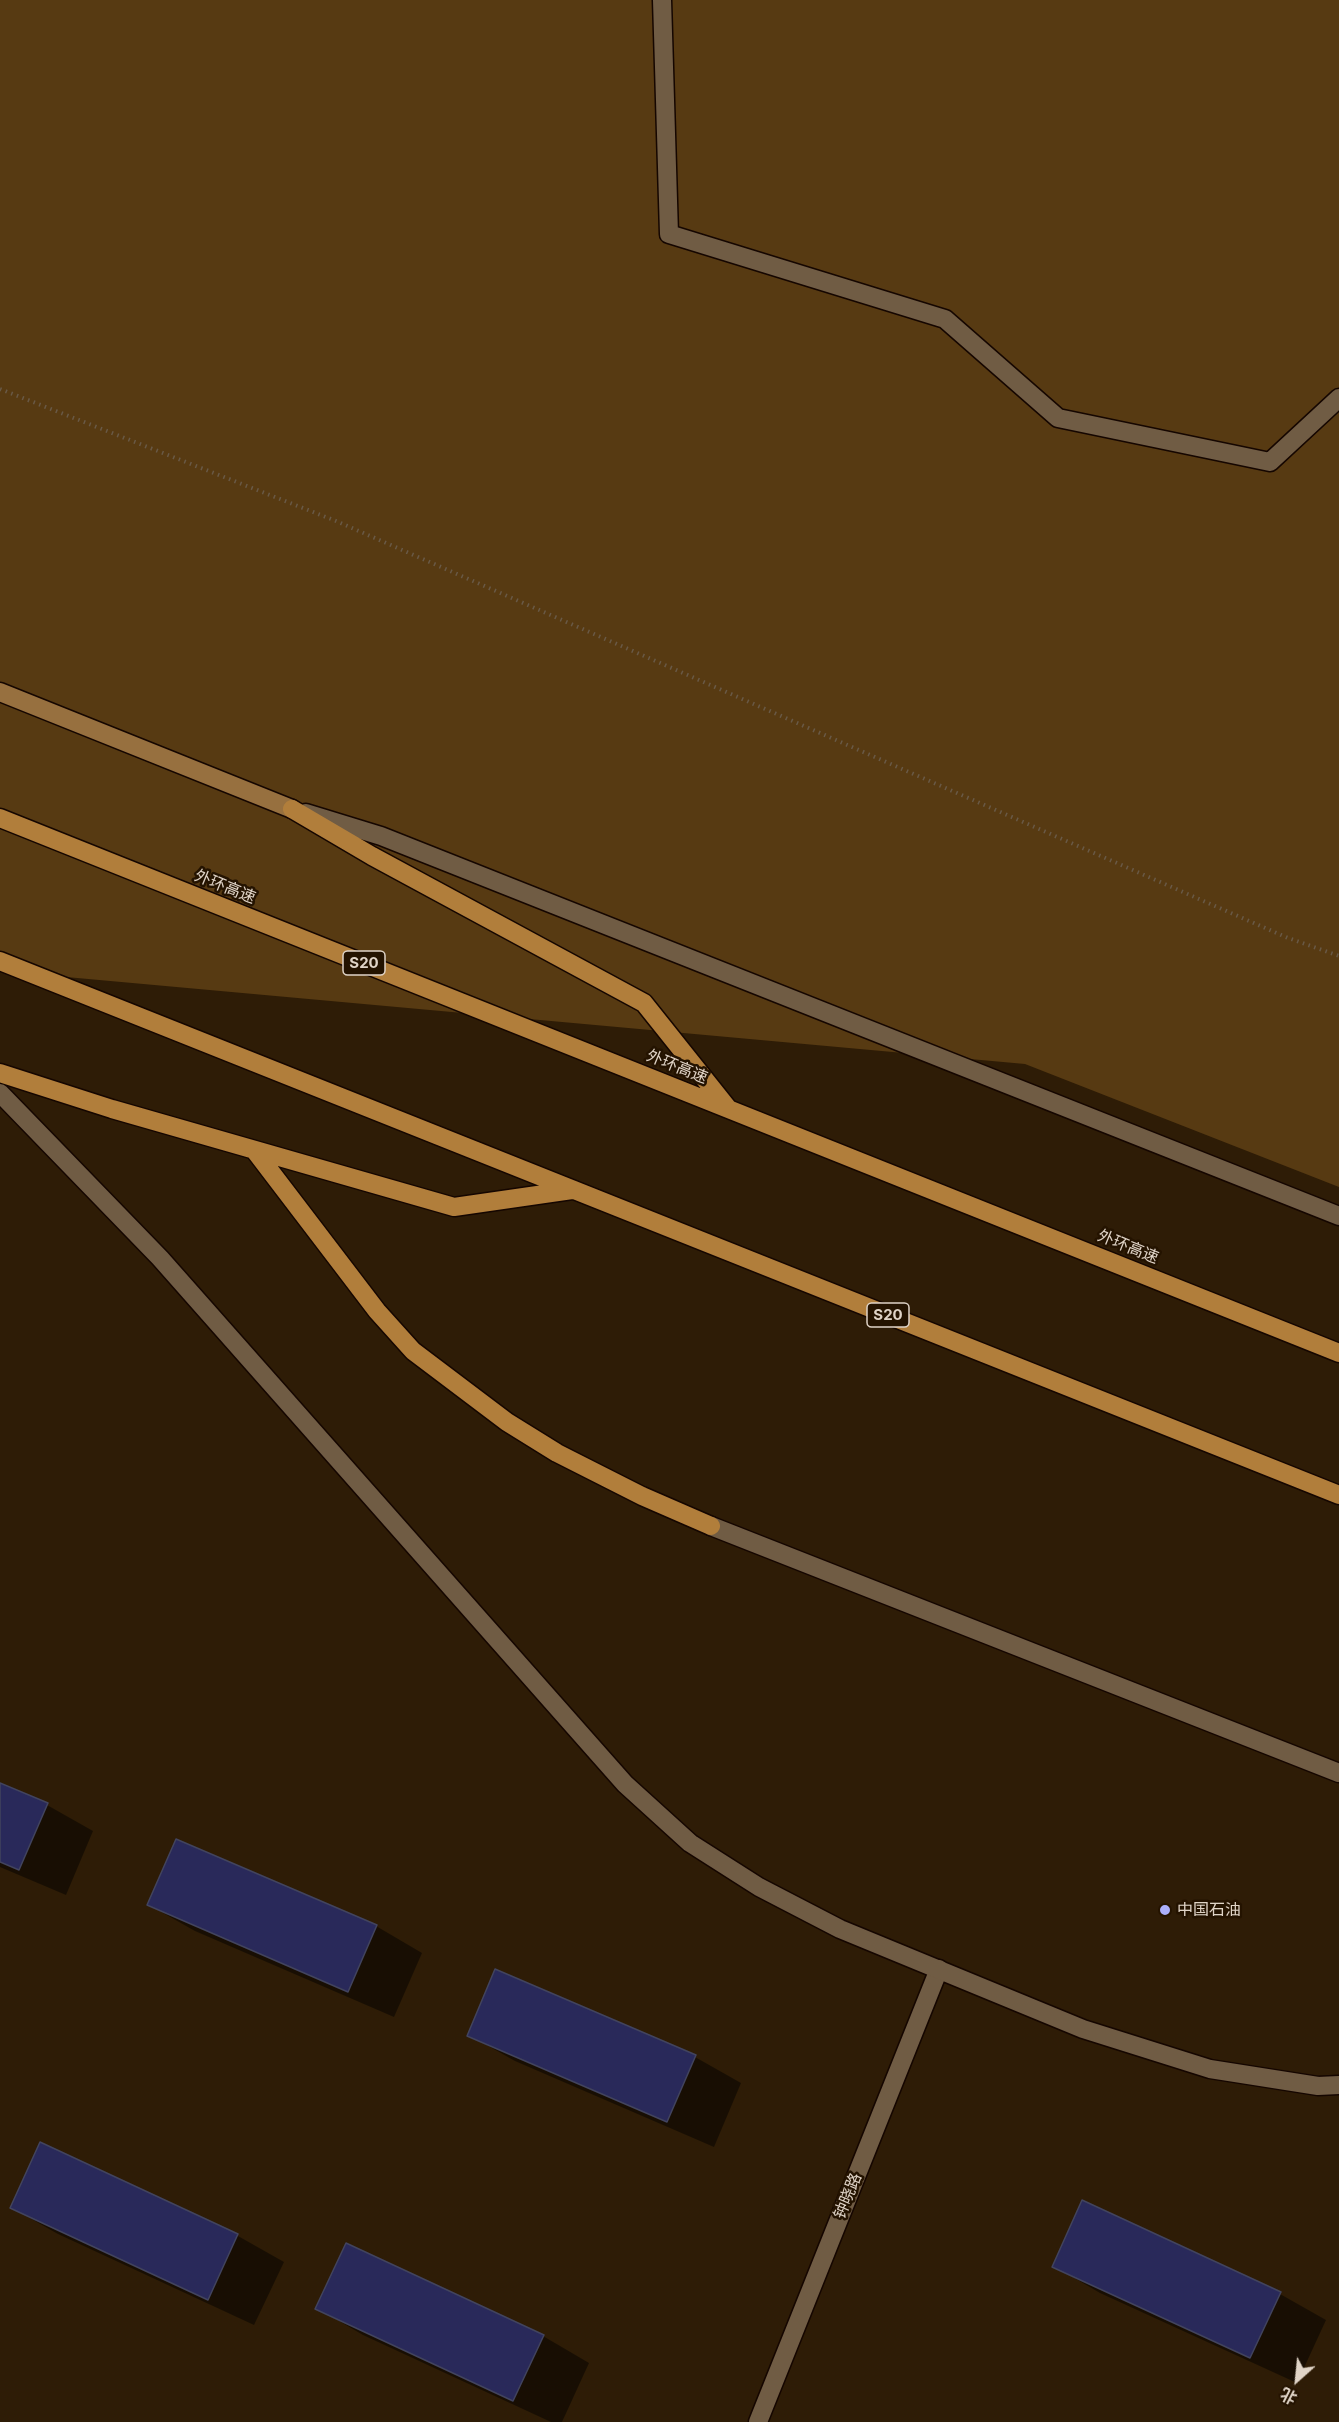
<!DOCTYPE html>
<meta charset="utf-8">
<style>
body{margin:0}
#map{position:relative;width:1339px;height:2422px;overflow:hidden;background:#2e1c06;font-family:Inter,"Noto Sans SC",sans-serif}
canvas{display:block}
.north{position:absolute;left:1267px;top:2350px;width:60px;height:60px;-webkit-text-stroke:4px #241300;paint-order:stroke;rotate:207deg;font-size:16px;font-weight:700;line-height:24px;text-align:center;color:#e0d4c7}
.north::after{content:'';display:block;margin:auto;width:21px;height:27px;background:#e0d4c7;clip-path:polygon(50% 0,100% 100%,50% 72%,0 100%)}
</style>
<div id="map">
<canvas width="1339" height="2422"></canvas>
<div class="north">北</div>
</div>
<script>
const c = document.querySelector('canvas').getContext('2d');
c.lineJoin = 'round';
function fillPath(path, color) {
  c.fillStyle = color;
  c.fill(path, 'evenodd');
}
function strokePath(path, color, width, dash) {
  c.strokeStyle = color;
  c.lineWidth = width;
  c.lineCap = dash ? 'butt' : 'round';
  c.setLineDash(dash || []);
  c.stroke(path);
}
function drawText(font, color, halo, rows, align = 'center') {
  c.font = font + ' Inter,"Noto Sans SC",sans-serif';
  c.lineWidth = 5;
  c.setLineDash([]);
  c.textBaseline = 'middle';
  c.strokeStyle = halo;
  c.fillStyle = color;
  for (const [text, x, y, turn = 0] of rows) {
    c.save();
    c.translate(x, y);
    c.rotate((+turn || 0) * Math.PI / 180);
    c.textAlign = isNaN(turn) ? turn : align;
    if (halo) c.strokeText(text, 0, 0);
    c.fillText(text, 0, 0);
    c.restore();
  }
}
fillPath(new Path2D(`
 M0 0H1339V1187L1025 1064 0 971Z`), '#573a12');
fillPath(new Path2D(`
 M0 1784 47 1805 93 1831 66 1895 0 1867Z
 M149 1905 376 1926 422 1953 394 2017 195 1931Z
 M496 1971 695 2057 741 2083 714 2147 515 2061 469 2035Z
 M41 2144 238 2236 284 2262 254 2325 58 2234 12 2208Z
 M1054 2266 1280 2294 1326 2320 1297 2383 1100 2293Z
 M317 2308 543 2336 589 2363 562 2422H551L363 2335Z`), '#0007');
const building = new Path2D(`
 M0 1783 48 1803 19 1870 0 1862Z
 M176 1839 377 1925 348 1992 147 1905Z
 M495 1969 696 2055 667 2122 467 2036Z
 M40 2142 238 2234 208 2300 10 2208Z
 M1082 2200 1281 2292 1250 2358 1052 2267Z
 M346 2243 544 2335 513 2401 315 2309Z`);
fillPath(building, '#29295a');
strokePath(building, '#42445e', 1.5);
const service = new Path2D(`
 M662 0 669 234 945 319 1058 418 1270 462 1339 398
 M711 1526 1339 1773`);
const minor = new Path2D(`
 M758 2422 939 1969`);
const secondary = new Path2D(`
 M306 813 381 836 1339 1216
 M0 1093 160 1258 625 1784 690 1843 759 1887 840 1929 1083 2029 1210 2069 1318 2086 1339 2085`);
const primary = new Path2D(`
 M0 692 292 809`);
const motorway = new Path2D(`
 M292 809 372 856 644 1003 727 1107
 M0 818 1339 1353
 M0 961 1339 1495
 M0 1073 112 1109 454 1207 572 1190
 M255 1151 377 1311 413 1351 507 1422 557 1453 642 1496 711 1526`);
strokePath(service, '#150600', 21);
strokePath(minor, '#150600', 21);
strokePath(secondary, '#150600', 21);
strokePath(primary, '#150600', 21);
strokePath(motorway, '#150600', 21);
strokePath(new Path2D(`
 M0 389 336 521 1288 938 1339 956`), '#695946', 4, [1.5, 4.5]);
strokePath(service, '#705c44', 18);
strokePath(minor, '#705c44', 18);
strokePath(secondary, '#705c44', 18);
strokePath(primary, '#97703f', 18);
strokePath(motorway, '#b17e3b', 18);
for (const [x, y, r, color] of [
 [1165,1910,6,"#abaffb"]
]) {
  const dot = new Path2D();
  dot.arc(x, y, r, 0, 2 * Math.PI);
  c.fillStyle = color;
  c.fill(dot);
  strokePath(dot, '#241300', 2);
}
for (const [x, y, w] of [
 [364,963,42],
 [888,1315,42]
]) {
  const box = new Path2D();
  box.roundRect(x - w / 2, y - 12, w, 24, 4.5);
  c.fillStyle = '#241300';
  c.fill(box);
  strokePath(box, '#e0d4c7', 1.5);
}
drawText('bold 15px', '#e0d4c7', null, [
 ["S20",364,963],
 ["S20",888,1315]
]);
drawText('16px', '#e0d4c7', '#241300', [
 ["外环高速",225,887,22],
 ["外环高速",677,1067,22],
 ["外环高速",1128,1247,22],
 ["钟晓路",848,2196,-68]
]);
drawText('16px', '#e0d4c7', '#241300', [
 ["中国石油",1177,1910]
], 'left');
</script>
